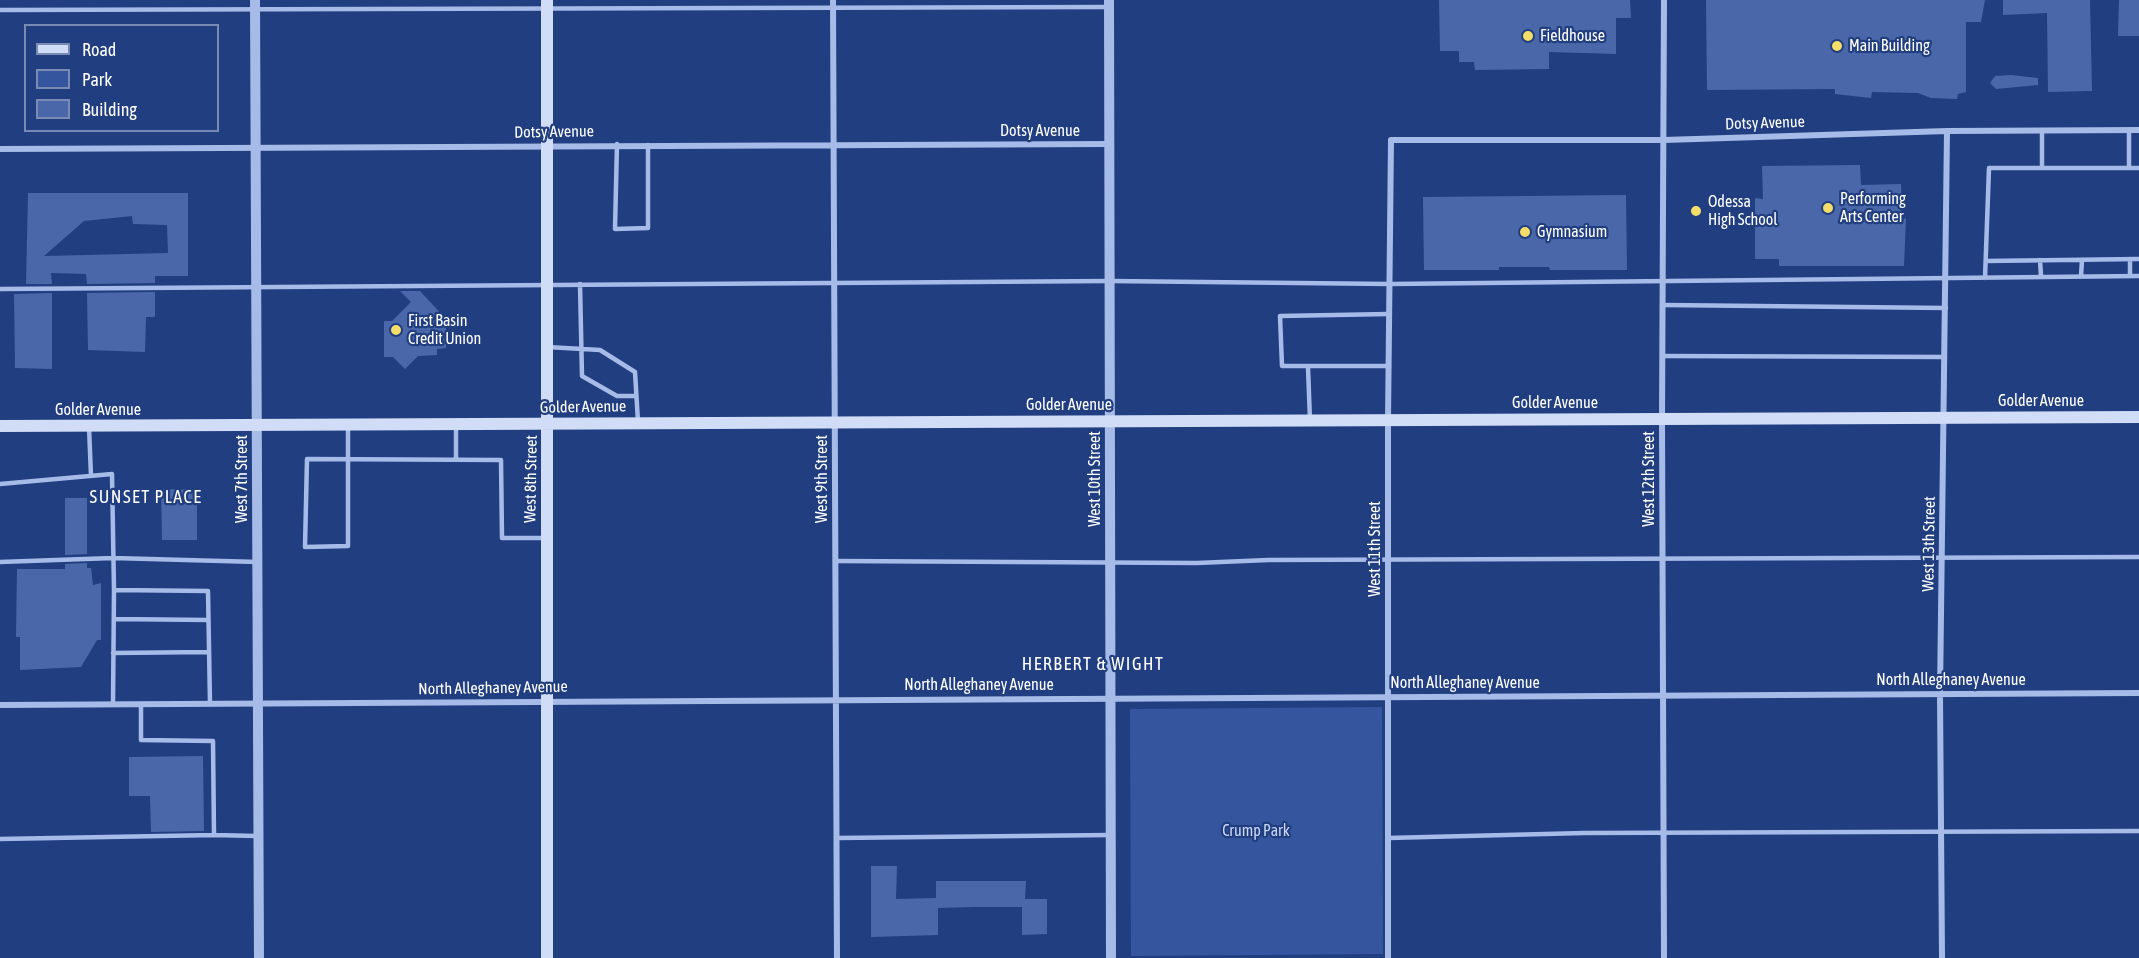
<!DOCTYPE html>
<style>
body{margin:0}
#map{position:relative;width:2139px;height:958px;overflow:hidden;background:#213e80;font-family:"Asap Condensed",sans-serif}
canvas{display:block}
.legend{position:absolute;left:24px;top:24px;width:195px;height:108px;box-sizing:border-box;background:#213e80;border:2px solid #7a8bb3;margin:0;padding:8px 10px;list-style:none;font-size:18px;color:#fff}
.legend li{display:flex;align-items:center;gap:12px;height:30px}
.legend b{width:30px;border:2px solid #7a8bb3}
</style>
<div id="map">
<canvas width="2139" height="958"></canvas>
<ul class="legend">
<li><b style="height:8px;background:#d1dcf6"></b>Road</li>
<li><b style="height:16px;background:#35569e"></b>Park</li>
<li><b style="height:16px;background:#4a68a9"></b>Building</li>
</ul>
</div>
<script>
const c = document.querySelector('canvas').getContext('2d');
c.lineJoin = 'round';
function fillPath(path, color) {
  c.fillStyle = color;
  c.fill(path, 'evenodd');
}
function strokePath(path, color, width, dash) {
  c.strokeStyle = color;
  c.lineWidth = width;
  c.lineCap = dash ? 'butt' : 'round';
  c.setLineDash(dash || []);
  c.stroke(path);
}
function drawText(font, color, halo, rows, align = 'center') {
  c.font = font + ' "Asap Condensed",sans-serif';
  c.lineWidth = 4.5;
  c.setLineDash([]);
  c.textBaseline = 'middle';
  c.strokeStyle = halo;
  c.fillStyle = color;
  for (const [text, x, y, turn = 0] of rows) {
    c.save();
    c.translate(x, y);
    c.rotate((+turn || 0) * Math.PI / 180);
    c.textAlign = isNaN(turn) ? turn : align;
    if (halo) c.strokeText(text, 0, 0);
    c.fillText(text, 0, 0);
    c.restore();
  }
}
fillPath(new Path2D(`
 M1382 707 1383 954 1131 956 1130 709Z`), '#35569e');
fillPath(new Path2D(`
 M1439 0H1630L1631 18H1616V54L1549 52V69L1475 70 1474 62H1459V51H1440Z
 M1706 0H1985L1981 22H1966V92L1958 94 1957 99 1931 98 1918 93 1872 92 1871 98 1835 94V89L1707 90Z
 M2003 0H2090L2092 91 2048 92 2047 13 2003 15Z
 M2119 0H2139V36H2118Z
 M2011 75 2038 78V85L1996 89 1990 83 1995 76Z
 M1860 165 1861 185 1901 184 1902 220 1906 218 1904 266H1779V259H1755V198L1763 199 1762 166Z
 M28 193H188V276H155V283L87 284 86 274 51 273 52 284H26ZM132 216 133 224 167 225 168 253 44 256 84 221Z
 M1626 195 1627 270H1550L1549 267H1499V270H1424L1423 197Z
 M400 291H420L446 319V348L437 349V355L418 356 405 369 393 357H384V321H392L411 302Z
 M155 292V317H146L145 352 88 350 87 293Z
 M52 293V369L15 368 14 294Z
 M161 489 197 490V540H162Z
 M65 498H87V554L65 555Z
 M87 563V568H91L93 585 101 583V640H97L81 667 20 670V637H16L17 569H65V564Z
 M203 756 204 831 151 832 150 796H129V757Z
 M871 866H897L896 899 936 898V881H1026L1025 899H1047V934L1022 935V907H974L938 908V935L871 937Z`), '#4a68a9');
strokePath(new Path2D(`
 M0 10 1107 7
 M617 144 615 229 648 228V145
 M2042 167V130
 M2129 168V130
 M2130 259V276
 M2040 260 2041 276
 M1986 261 2139 259
 M2081 276 2082 260
 M1985 278 1989 168H2139
 M580 284 582 376 617 396H636
 M0 289 1109 281 1390 284 2139 276
 M1664 305 1946 308
 M547 347 600 350 635 372 638 422
 M1663 356 1945 357
 M1389 366H1282L1280 316 1389 314
 M1308 367 1310 421
 M348 426V546L305 547 307 459C371 459 436 460 501 460L502 538H545
 M89 427 91 476
 M456 460V425
 M0 484 112 474 114 590
 M835 561 1197 563 1268 560 2139 557
 M0 562 113 558 258 562
 M114 619 208 620
 M113 653 209 652
 M113 704 114 590 208 591 210 704
 M141 704V740L213 741 214 835 257 836
 M837 838 1110 835
 M1388 838 1584 833 2139 831
 M0 839 214 835`), '#a6bbe7', 4.5);
strokePath(new Path2D(`
 M833 0 837 958
 M1664 0 1662 419 1664 958
 M0 149 1109 144
 M0 705 2139 693
 M1388 958V420L1391 140H1664L1947 131 2139 130
 M1942 958 1940 694 1947 131`), '#a6bbe7', 6);
strokePath(new Path2D(`
 M255 0 259 958
 M1109 0 1111 958`), '#a6bbe7', 10);
strokePath(new Path2D(`
 M547 0V958
 M0 426 2139 417`), '#d1dcf6', 12);
for (const [x, y, r, color] of [
 [1528,36,6,"#f4dd68"],
 [1837,46,6,"#f4dd68"],
 [1828,208,6,"#f4dd68"],
 [1696,211,6,"#f4dd68"],
 [1525,232,6,"#f4dd68"],
 [396,330,6,"#f4dd68"]
]) {
  const dot = new Path2D();
  dot.arc(x, y, r, 0, 2 * Math.PI);
  c.fillStyle = color;
  c.fill(dot);
  strokePath(dot, '#213e80', 2);
}
drawText('16px', '#fff', '#213e80', [
 ["Fieldhouse",1540,36],
 ["Main Building",1849,46],
 ["Performing",1840,199],
 ["Arts Center",1840,217],
 ["Odessa",1708,202],
 ["High School",1708,220],
 ["Gymnasium",1537,232],
 ["First Basin",408,321],
 ["Credit Union",408,339]
], 'left');
drawText('16px', '#fff', '#213e80', [
 ["Dotsy Avenue",1765,123,-2],
 ["Dotsy Avenue",1040,131],
 ["Dotsy Avenue",554,132,-1],
 ["Golder Avenue",2041,401],
 ["Golder Avenue",1555,403],
 ["Golder Avenue",1069,405],
 ["Golder Avenue",583,407,-1],
 ["Golder Avenue",98,410],
 ["West 7th Street",242,479,-90],
 ["West 8th Street",531,479,-89],
 ["West 9th Street",822,479,-90],
 ["West 10th Street",1095,479,-90],
 ["West 12th Street",1649,479,-90],
 ["West 13th Street",1929,544,-89],
 ["West 11th Street",1375,549,-90],
 ["North Alleghaney Avenue",1951,680],
 ["North Alleghaney Avenue",1465,683],
 ["North Alleghaney Avenue",979,685],
 ["North Alleghaney Avenue",493,688,-1]
]);
drawText('16px', '#cad8f6', '#213e80', [
 ["Crump Park",1256,831]
]);
c.letterSpacing = '1.5px';
drawText('18px', '#fff', '#213e80', [
 ["SUNSET PLACE",146,497],
 ["HERBERT & WIGHT",1093,664]
]);
c.letterSpacing = '0px';
</script>
